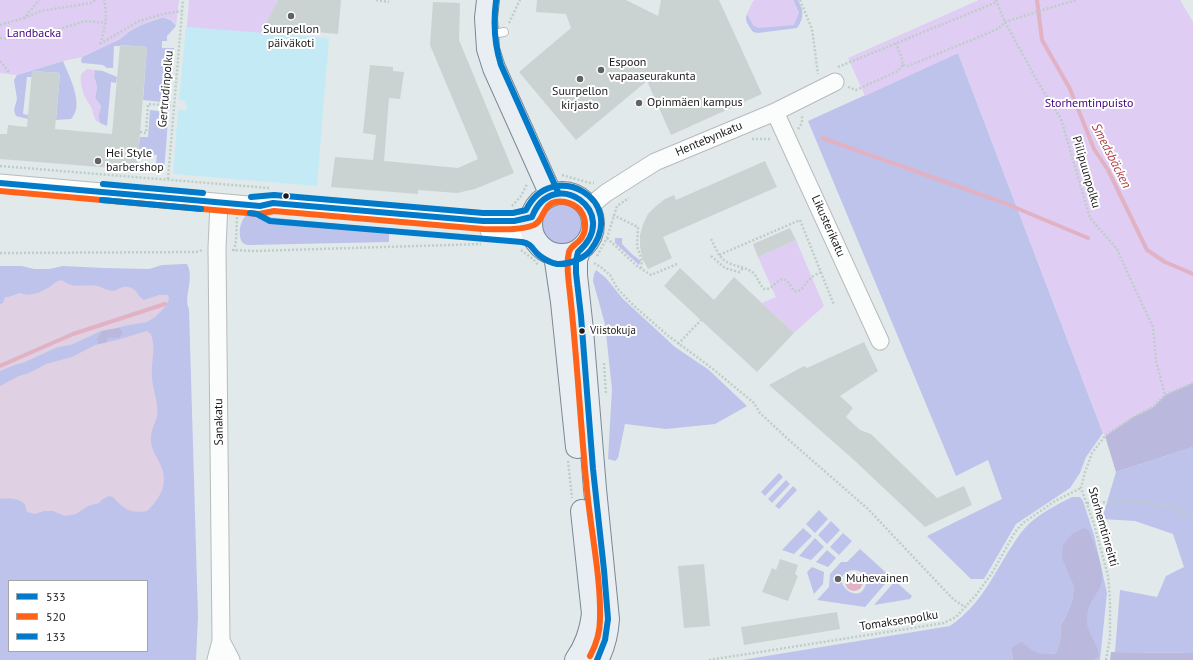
<!DOCTYPE html>
<meta charset="utf-8">
<style>
body{margin:0}
#map{position:relative;width:1193px;height:660px;overflow:hidden;background:#e2e9ea;font-family:"PT Sans",sans-serif}
canvas{display:block}
.legend{position:absolute;left:8px;top:580px;width:140px;height:72px;box-sizing:border-box;background:#fff;border:1px solid #a4a4a4;margin:0;padding:5px 7px;list-style:none;font-size:12px;color:#1b1b1b}
.legend li{display:flex;align-items:center;gap:8px;height:20px}
.legend b{width:20px;border:1px solid #a4a4a4}
</style>
<div id="map">
<canvas width="1193" height="660"></canvas>
<ul class="legend">
<li><b style="height:5px;background:#007ac9"></b>533</li>
<li><b style="height:5px;background:#ff6319"></b>520</li>
<li><b style="height:5px;background:#007ac9"></b>133</li>
</ul>
</div>
<script>
const c = document.querySelector('canvas').getContext('2d');
c.lineJoin = 'round';
function fillPath(path, color) {
  c.fillStyle = color;
  c.fill(path, 'evenodd');
}
function strokePath(path, color, width, dash) {
  c.strokeStyle = color;
  c.lineWidth = width;
  c.lineCap = dash ? 'butt' : 'round';
  c.setLineDash(dash || []);
  c.stroke(path);
}
function drawText(font, color, halo, rows, align = 'center') {
  c.font = font + ' "PT Sans",sans-serif';
  c.lineWidth = 4;
  c.setLineDash([]);
  c.textBaseline = 'middle';
  c.strokeStyle = halo;
  c.fillStyle = color;
  for (const [text, x, y, turn = 0] of rows) {
    c.save();
    c.translate(x, y);
    c.rotate((+turn || 0) * Math.PI / 180);
    c.textAlign = isNaN(turn) ? turn : align;
    if (halo) c.strokeText(text, 0, 0);
    c.fillText(text, 0, 0);
    c.restore();
  }
}
fillPath(new Path2D(`
 M793 0H798C804 11 804 18 797 28L758 33 753 32C749 26 744 21 747 14L754 26 799 13Z
 M161 18C169 18 172 20 176 26L167 36V41H162V48H174L170 103 143 100 147 47 120 45V46H114L113 68H107L103 65 82 63 81 61 82 57 120 39 130 31 141 25Z
 M958 53 1103 433 1086 457 1080 473 1070 488 1016 524 984 579H971L927 536 1002 499 988 460 956 476 808 121Z
 M63 61C69 76 85 105 71 119L56 120 60 73 33 71 32 77H27L23 114 28 115V119L16 116 14 110 17 99 14 80 17 75Z
 M95 70 103 71 117 77 116 83 111 82 107 126 100 123 98 117 101 106 95 98 97 87 94 76Z
 M165 107 169 108 164 172 155 171 157 155 138 153 140 137H148L150 110 165 112Z
 M541 225a21 21 0 1 1 42 0a21 21 0 1 1-42 0Z
 M247 215 389 229V242L249 245C247 245 244 244 243 243 237 237 240 219 247 215Z
 M615 238H622V244L633 255 641 261 639 265 615 243Z
 M184 264H187C195 279 183 297 189 309L198 617 196 660H0V266H22L34 269H49L63 266 104 268 149 269 162 265ZM9 581H147V651H9Z
 M596 270 606 278 623 299 675 347 709 370 747 406 715 424 666 429 625 424 618 458 615 461 608 459 612 389 605 324 593 281 594 274Z
 M1193 447V653L1115 652 1120 590 1157 597 1166 576 1184 567 1173 534 1135 521 1102 519 1116 472Z
 M779 473 783 477 765 496 761 492Z
 M786 480 790 484 772 503 768 499Z
 M793 486 797 490 779 509 775 506Z
 M1072 497H1080L1083 501 1094 535 1107 593 1100 660H1094L1099 657C1100 647 1093 640 1088 631 1081 617 1094 597 1101 585L1069 573 1074 587 1072 601 1068 612 1061 625 1060 642 1056 653C1038 656 1034 653 1021 641L1011 648 1013 660H742L950 626C986 601 996 567 1020 534 1032 517 1054 506 1072 497Z
 M819 510 828 519 815 533 806 524Z
 M831 521 840 530 827 544 818 535Z
 M803 528 812 536 794 554 782 550Z
 M843 533 852 541 839 555 830 547Z
 M815 538 824 547 811 560 799 556Z
 M860 549 891 577 865 607 817 600 829 587 830 574 841 562H847ZM853 570C860 570 867 575 866 583 861 610 823 577 853 570Z
 M827 550 836 558 828 567 816 562Z
 M812 567 824 572 823 584 814 594 807 572Z
 M895 581 912 596 910 599 874 605Z`), '#bec3ec');
fillPath(new Path2D(`
 M118 326 122 331V334L119 338 109 337 107 339V344L98 345 97 338 104 329Z
 M1190 383H1193V447L1116 472 1105 436 1133 417 1153 407 1165 395Z
 M1085 528 1089 531C1094 544 1106 571 1101 585 1100 589 1097 592 1095 596 1091 602 1087 611 1087 619 1086 635 1100 642 1099 657L1094 660H1013L1011 648 1021 641C1034 652 1038 656 1056 653L1060 642 1061 625 1068 612 1072 601 1074 587 1062 558 1063 545 1073 533Z
 M1111 652 1193 653V660H1110Z`), '#bab8dc');
fillPath(new Path2D(`
 M62 280C73 290 84 283 98 286 102 287 108 291 113 291 118 290 122 286 128 287 137 288 137 296 144 300L159 295H168L169 299 166 306 155 317 147 322 124 326 117 328 101 331 71 345 58 347 25 362 12 366 0 371V304L3 303 5 297H8L20 293C31 297 38 293 48 288 55 284 53 282 62 280Z
 M147 331 151 334C156 348 151 361 152 376 152 389 159 402 157 416 155 425 150 431 151 442 153 456 165 466 164 480 163 493 156 503 147 511 130 514 124 509 113 497L109 496 103 499 99 503 88 506 76 514 65 516 53 511H44L35 514 27 512C26 510 26 507 25 505 21 498 7 498 0 499V386L19 376 29 373 46 364 72 357 95 345 117 340Z`), '#dfd0e3');
fillPath(new Path2D(`
 M186 26 329 38 317 186 173 174 178 109 185 111 187 107 185 101 179 100Z`), '#c4eaf6');
fillPath(new Path2D(`
 M0 0H179L176 26 173 21 168 18H161L141 25 130 31 120 39 82 57 63 61 17 75 0 73Z
 M189 0H278L265 25 264 33 187 27Z
 M755 0H793L799 13 794 25 759 28 754 26 747 14 753 1Z
 M979 0H1180L1193 22V383L1165 395 1153 407 1133 417 1105 436 1103 433 958 53 865 96 848 58Z
 M87 69 95 70 94 76 97 87 95 98 101 106 98 117 100 123 96 121C94 117 93 113 92 109 90 105 87 101 85 97 82 91 80 81 81 74Z
 M796 240 824 306 794 333 762 303 776 297 758 257Z`), '#dfcdf4');
fillPath(new Path2D(`
 M845 582a9 9 0 1 1 18 0a9 9 0 1 1-18 0Z`), '#e1b2c3');
strokePath(new Path2D(`
 M1037 0 1042 40 1070 89 1094 149 1108 170 1147 250 1165 262 1193 274
 M822 138 1002 202 1088 238
 M0 366 73 334 165 304`), '#e1b2c3', 4);
fillPath(new Path2D(`
 M278 0H341L338 34 303 31 302 35 279 34V26L265 25Z
 M537 0H626L658 16 661 0H719L762 94 671 135 647 81 576 140 519 72 571 28 566 14 536 12Z
 M433 2 460 3 459 40 514 173 475 189 457 193 418 190V194L331 187 335 157 373 160 376 135 363 133 370 65 393 67V71L404 72 400 99 389 98 384 161 458 168 478 159 430 45Z
 M120 45 147 47 137 170 0 159V134H7L8 125 27 127 32 71 60 73 55 129 112 134Z
 M765 161 777 187 663 237 672 258 648 269 642 258 640 246V235L643 224 648 214 656 206 665 199 674 195 676 200Z
 M790 228 796 240 758 257 753 244Z
 M680 268 714 300 734 277 794 333 757 372 664 286Z
 M864 342 878 371 840 396 853 408 846 417 860 430 871 434 937 498 964 486 972 505 925 527 855 461 769 385 804 366 807 368Z
 M780 559 798 565 795 574 798 576 788 601 762 592 772 568 776 570Z
 M704 564 710 626 684 628 678 566Z
 M837 612 840 629 744 645 741 627Z`), '#cbd2d2');
const service = new Path2D(`
 M487 35 504 32`);
const minor = new Path2D(`
 M775 112 880 341
 M0 183 260 206 273 203 483 221C500 221 516 223 532 217
 M589 207 606 193 655 162 775 112 835 82
 M489 231 523 234 533 236
 M221 641 231 660
 M216 660 221 641 217 248 219 203`);
const secondary = new Path2D(`
 M488 0 486 18 488 49 494 68 551 195
 M531 224a31 31 0 1 1 62 0a31 31 0 1 1-62 0Z
 M579 251 576 260V275L582 330 595 489 608 619C607 634 604 647 597 660
 M555 255 562 302 577 447
 M576 660C586 646 591 631 593 614L582 511`);
strokePath(service, '#b8bbbb', 10);
strokePath(minor, '#b8bbbb', 19);
strokePath(secondary, '#7b8894', 24);
strokePath(new Path2D(`
 M376 0 389 2
 M800 0 812 29 818 74
 M996 0 1005 22 1039 84 1061 119 1090 218 1117 249 1129 276 1153 327 1156 361 1165 395
 M24 18 41 11 91 3 95 0
 M509 23 520 0
 M0 25 24 18 39 0
 M0 38 28 39 85 21 106 23
 M100 44 139 21 163 14 182 11
 M100 44C105 29 108 16 104 0
 M0 61 9 72
 M903 65 908 66 998 29 1005 22 1049 8 1077 0
 M838 67 997 2
 M848 87 856 90 898 71 903 65 901 56 896 43
 M798 129 802 123V114
 M140 132 146 133 148 104 174 106
 M752 139H771
 M0 166 269 188
 M562 175 590 183H594
 M168 179 183 0
 M512 206 521 196 527 184
 M613 215 638 227 637 246 642 261 641 268
 M607 238 637 266 651 275 677 264
 M711 239 719 255
 M232 250 254 251 481 244
 M521 250 533 259 538 265
 M234 251 236 241 237 217
 M0 253 196 252 203 250
 M597 256 607 238 617 206 629 198
 M711 256 725 268 739 272 743 268
 M594 263 602 268 610 275 617 288 633 305 666 334 713 369 754 403 760 413 790 441 868 509 953 599 965 607
 M821 272C818 274 814 275 812 277 805 282 803 293 794 291L789 283 784 279C777 279 772 290 765 289 761 289 757 275 752 272 741 264 729 268 719 255L800 220 834 305
 M678 344 701 320
 M604 363 606 395
 M568 461 572 498
 M1087 503 1134 501 1174 507 1193 519
 M709 660 944 623 956 617 976 595 992 573 1015 532 1023 523 1055 501 1081 488
 M1106 660 1110 638V600L1108 576 1094 524 1081 488 1085 472 1092 453 1105 436 1133 417 1153 407 1165 395 1193 383`), '#bdcec7', 2.5, [2, 2]);
strokePath(service, '#fbfcfc', 8);
strokePath(minor, '#fbfcfc', 17);
strokePath(secondary, '#e8eef2', 22);
strokePath(new Path2D(`
 M0 183 260 206 273 203 483 221H514L532 217C552 164 624 212 578 252L576 261V273L581 316 593 469 604 570 608 619 605 640 597 660`), '#007ac9', 6);
strokePath(new Path2D(`
 M0 191 259 214 274 211 483 229C500 229 518 231 534 225 546 220 541 198 565 202 571 203 576 206 580 210 587 219 587 233 579 241 575 245 571 246 569 252 566 263 568 274 569 285 577 353 580 421 587 490 591 532 601 577 600 619 600 632 596 645 590 656`), '#ff6319', 6);
strokePath(new Path2D(`
 M496 1C493 24 494 43 501 65L558 192
 M103 184 203 193
 M102 200 201 209
 M250 213 257 214 270 221 522 242C533 244 532 250 540 256 544 259 552 263 557 264 568 265 583 259 590 251 630 200 552 157 526 210L513 213H483L274 195 251 197`), '#007ac9', 6);
for (const [x, y, r, color] of [
 [291,16,4,"#616363"],
 [601,70,4,"#616363"],
 [580,79,4,"#616363"],
 [639,103,4,"#616363"],
 [98,161,4,"#616363"],
 [286,196,3.5,"#1b1b1b"],
 [582,331,3.5,"#1b1b1b"],
 [838,579,4,"#616363"]
]) {
  const dot = new Path2D();
  dot.arc(x, y, r, 0, 2 * Math.PI);
  c.fillStyle = color;
  c.fill(dot);
  strokePath(dot, '#fff', 1.5);
}
drawText('11px', '#1b1b1b', '#fff', [
 ["Viistokuja",590,331]
], 'left');
drawText('12px', '#1b1b1b', '#fff', [
 ["Suurpellon",291,30,"center"],
 ["päiväkoti",291,44,"center"],
 ["Espoon",609,63],
 ["vapaaseurakunta",609,77],
 ["Suurpellon",580,92,"center"],
 ["kirjasto",580,106,"center"],
 ["Opinmäen kampus",647,103],
 ["Hei Style",106,154],
 ["barbershop",106,168],
 ["Muhevainen",846,579]
], 'left');
drawText('12px', '#44037f', '#fff', [
 ["Landbacka",34,34],
 ["Storhemtinpuisto",1089,104]
]);
drawText('12px', '#1b1b1b', '#fff', [
 ["Gertrudinpolku",166,89,-85],
 ["Hentebynkatu",709,139,-23],
 ["Piilipuunpolku",1086,172,74],
 ["Likusterikatu",828,226,66],
 ["Sanakatu",219,422,-91],
 ["Storhemtinreitti",1103,527,74],
 ["Tomaksenpolku",899,621,-9]
]);
drawText('italic 13px', '#b14148', '#fff', [
 ["Smedsbäcken",1111,156,63]
]);
</script>
